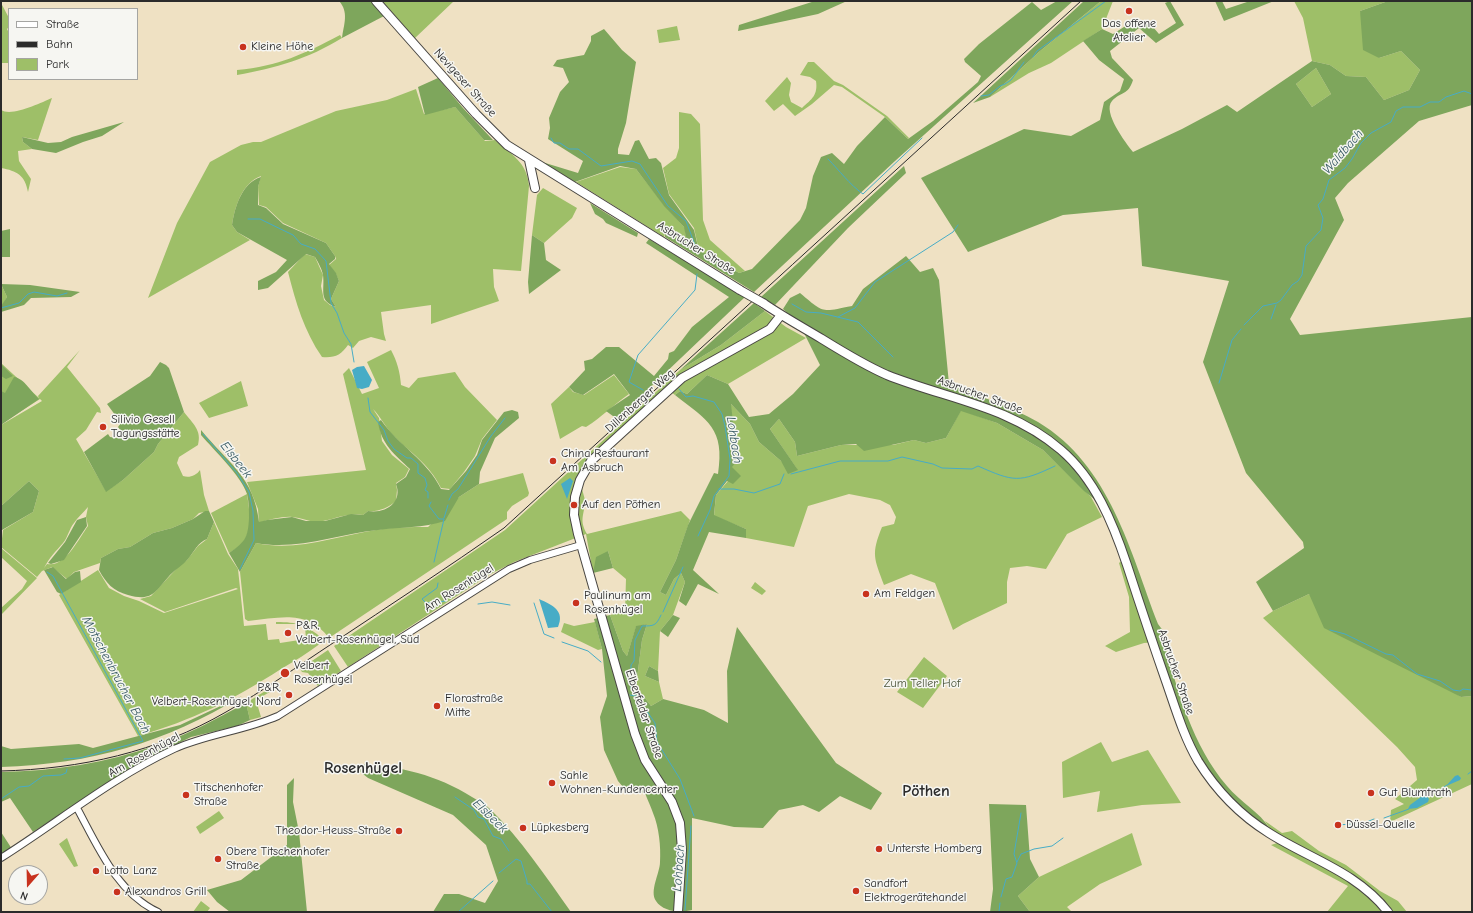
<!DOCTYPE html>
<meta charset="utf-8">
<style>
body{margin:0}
#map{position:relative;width:1473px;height:913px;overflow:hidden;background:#efe1c3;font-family:"Comic Neue",sans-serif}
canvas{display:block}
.frame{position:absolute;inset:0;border:2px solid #2b2b2b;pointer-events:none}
.legend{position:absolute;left:8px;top:8px;width:130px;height:72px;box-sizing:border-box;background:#f6f6f2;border:1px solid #a5a5a2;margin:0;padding:5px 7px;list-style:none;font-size:12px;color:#2b2b2b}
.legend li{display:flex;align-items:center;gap:8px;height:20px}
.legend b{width:20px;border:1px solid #a5a5a2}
.north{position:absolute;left:8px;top:865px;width:40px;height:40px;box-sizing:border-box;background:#f6f6f2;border:1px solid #a5a5a2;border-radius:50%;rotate:200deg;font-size:11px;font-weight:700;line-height:16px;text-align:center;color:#2b2b2b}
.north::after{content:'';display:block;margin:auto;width:14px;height:18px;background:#c8321e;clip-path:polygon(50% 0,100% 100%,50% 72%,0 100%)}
</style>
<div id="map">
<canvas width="1473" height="913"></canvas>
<div class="frame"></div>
<ul class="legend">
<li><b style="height:5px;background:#fff"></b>Straße</li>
<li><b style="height:5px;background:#2b2b2b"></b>Bahn</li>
<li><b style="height:11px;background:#9ebf68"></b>Park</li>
</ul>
<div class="north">N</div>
</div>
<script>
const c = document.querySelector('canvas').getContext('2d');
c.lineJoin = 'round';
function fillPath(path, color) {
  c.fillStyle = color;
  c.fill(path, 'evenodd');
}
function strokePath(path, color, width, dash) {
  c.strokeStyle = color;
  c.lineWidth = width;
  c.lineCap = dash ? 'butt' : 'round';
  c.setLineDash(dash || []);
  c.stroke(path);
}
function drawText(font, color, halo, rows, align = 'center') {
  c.font = font + ' "Comic Neue",sans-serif';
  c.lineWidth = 3;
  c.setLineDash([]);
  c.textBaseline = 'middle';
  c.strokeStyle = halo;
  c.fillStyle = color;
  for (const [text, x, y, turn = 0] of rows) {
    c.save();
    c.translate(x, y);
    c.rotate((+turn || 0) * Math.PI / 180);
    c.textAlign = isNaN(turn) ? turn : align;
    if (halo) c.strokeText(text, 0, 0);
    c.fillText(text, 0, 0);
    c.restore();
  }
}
fillPath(new Path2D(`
 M382 1H454L415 38Z
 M1101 1H1113L1102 29 1051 63 1029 73 990 97 1039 52Z
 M1294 1H1388L1360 11 1379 58 1401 51 1420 70 1409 90 1384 100 1366 77 1346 76 1330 65 1312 61 1303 18Z
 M1 3 9 18V27L7 29 9 33V63H1Z
 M677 26 680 40 659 43 657 30Z
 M340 35 342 38C308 59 276 68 237 75V70C279 66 304 54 340 35Z
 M808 62H814L834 81 843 85 887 116 909 138 908 139 885 117 842 87 834 85 812 104 795 116 783 104 774 111 765 101 787 77 791 83 789 95 791 102 802 108C812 99 818 95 816 81L810 77 800 75Z
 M1316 68 1331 94 1312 107 1296 84Z
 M416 89 424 114 455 107 485 141 495 140C512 155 527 162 529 186L521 271 493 269 494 287 499 301 431 324V305L381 312 384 334 386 341 371 337 359 341 353 348 348 345C341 355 335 358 322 357 304 331 296 303 288 272L305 254 315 257 323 275 321 286 324 300 330 305 336 307 331 299 339 281 336 274 329 265 336 259 335 256 326 243 283 223 266 207 259 205 258 187 261 176C242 183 235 206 232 225L237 232 250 240 148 298 177 223 210 162 241 145 253 142H261L336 111 387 100Z
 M52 98 38 140 22 137 23 142 32 149 18 151 19 161 31 179 28 192C25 175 17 171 1 168V110C12 117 40 103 52 98Z
 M679 112 691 114 700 124 703 220 710 240 745 271 739 273 713 256 699 251 694 228 669 194 663 168 676 158 679 148Z
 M620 167 636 169 664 205 685 228 687 243 665 234 664 237 576 182Z
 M543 188 577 208 572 218 544 243 532 235 537 195Z
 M1 284 7 297 2 306H1Z
 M765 311 786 327 806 338 728 384 707 375 687 394 680 391 675 395 671 392C650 411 587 461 582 487 582 492 585 497 585 502 584 516 579 520 587 534L681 511 690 520 676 560 660 592 666 595 674 579 681 573 685 582 673 615 660 631 658 671 649 666 645 676 659 682 663 699 651 706 636 686 642 640 647 624 636 627 627 656 623 651 610 615 625 611 626 579 613 568 608 551 593 573 586 534 514 562 489 575 348 667 334 646 505 530 680 370 721 345Z
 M80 350 67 367 100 408 101 413 97 412 86 430 76 439 106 491 123 480 154 452 158 444 184 412C193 424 202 430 198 445L179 457 177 463 183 476C189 478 196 476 200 470L204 495 209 511 199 513 193 519 172 528 153 533 130 547 118 549 101 558 100 563 74 572 67 579 52 567 42 571 37 577 1 547 3 530 33 512 39 491 29 481 1 506V425L42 401 40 399 1 424V363L39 398 38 396ZM88 507 86 517 88 526C79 538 65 568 47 564L44 568C49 558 56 551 63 543 68 537 69 529 74 523 78 517 83 513 88 507Z
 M391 350C397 361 400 372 401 385L409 388 418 378 455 372 465 387 497 420 482 439 475 456 464 472 450 489 441 488C428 462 411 454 392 434 385 426 380 416 373 409L379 418 382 441 392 455 409 469 405 477 396 483 397 490 396 501C388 508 378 512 368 511L363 515C345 513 339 518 323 521 309 523 304 518 292 517 285 516 266 520 259 523L258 509 247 482 366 470 343 374 349 368 362 394 379 388 367 362Z
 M614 375 629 394C613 405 602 417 586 427L582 426 560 439 551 404 569 387 573 392 584 395Z
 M241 381 248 406 209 418 199 403Z
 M730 403 750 424 759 442 781 461 797 469 770 429 779 419 795 442 797 456 841 445H893L914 440 926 443 946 438 961 410 997 423 1043 450 1091 497 1102 517 1067 534 1046 569 1027 566 1010 568 1007 582V603L963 624 953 630 935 583 911 574 884 585C874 558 871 554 882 527L894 524 896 517 890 505 880 500 849 494 808 506 794 547 746 538V529L714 516 716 495 728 481 731 467 735 440Z
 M523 473 529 493 528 496 512 506 507 512V519L329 638C307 609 280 618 248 621L245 619 240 572 256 543C296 552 337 536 376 530 393 527 411 527 428 527L459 497 479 484Z
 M247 494C249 508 253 529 244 541 241 546 234 550 229 553L211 513Z
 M214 522 228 554 238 569 244 626 266 624 268 640 279 639 280 643 306 639 305 627 296 624H276V622C298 622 306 625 322 638L320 641 321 643C309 652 295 661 281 669 233 700 193 720 138 736L59 595 98 570 109 588 124 596 139 601 164 613 238 589 236 588 165 612 140 599 151 596 180 565 187 560 198 546 207 539Z
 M1 548 37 578 1 615V608L22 589 27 581 1 557Z
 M1127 556 1157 642 1144 643 1116 652 1105 646 1130 632 1129 597 1119 563Z
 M755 582 766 591 762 595 751 588Z
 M1309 594 1461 697 1472 696V784L1390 822 1391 810 1404 804 1395 799 1417 780 1415 767 1397 747 1263 618 1273 611Z
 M595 622 602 649 598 650 561 632 564 623 574 626Z
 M328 650 341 671 318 686 308 673 302 672 300 669Z
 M924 657 947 676 923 708 897 692Z
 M278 683 280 686 256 700 261 717 250 720 246 703Z
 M1101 742 1112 762 1148 750 1181 803 1142 805 1097 812 1100 791 1063 798 1062 762Z
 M219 811 224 818 200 834 196 827Z
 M1265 821 1282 833 1292 831 1319 851 1346 865 1380 891 1398 901 1407 912H1327L1348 886 1271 845 1286 840 1270 829Z
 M1132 833 1142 865 1100 884 1067 907 1072 912H1030L1018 896 1039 877Z
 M67 838 78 866 74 867 59 844Z
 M201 901 210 908 207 912H193Z`), '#9ebf68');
fillPath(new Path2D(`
 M339 1H371L384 16 342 38C344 24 349 12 339 1Z
 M815 1H847L818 14 738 31 739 25Z
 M1057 1H1073L895 161 754 292 665 237V234L687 242 684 227 664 206 636 169 620 166 575 182 542 162 578 173 583 161 548 139 550 128 549 118 560 92 569 82 563 68 553 66 557 60 584 55 591 41V36L604 29 622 50 636 62 626 123 618 149V154L629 155 635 141 639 140 649 159 656 158 661 163 669 195 694 230 699 251 713 256 739 273 752 269 800 220 806 208 813 176 821 157 832 153 844 164 857 146 885 117 908 139 933 121 978 82 981 76 965 62 964 59 979 44 1032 2 1041 10Z
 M1084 1H1101L1039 52 990 97 973 103Z
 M1170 1 1184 25 1156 43 1139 28 1110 51 1112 58 1133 80C1128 96 1121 91 1112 101 1102 112 1126 143 1133 152L1182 129 1227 105 1237 112 1312 61 1330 65 1346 76 1366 77 1384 100 1409 90 1420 70 1401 51 1379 58 1363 50 1360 11 1388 1H1472V105L1419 121 1348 183 1335 198 1344 220 1290 319 1300 335 1472 317V696L1461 697 1324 628 1309 594 1273 611 1256 582 1304 548 1303 542 1246 473 1203 362 1229 281 1142 266 1138 208 1063 215 968 252 921 178 1024 129 1071 136 1100 120 1104 102 1120 91 1124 79 1099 60 1083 41 1102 29 1113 34 1127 25 1147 20 1159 34 1176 23 1165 3ZM1316 68 1331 94 1312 107 1296 84Z
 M1215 1H1222L1226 9 1250 1H1274L1224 21Z
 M438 78 463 108 493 140H484L455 107 425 115 418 87Z
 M124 122 102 136 83 142 56 153 32 149 23 142 22 137 48 143 61 142 72 137Z
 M904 166 906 173 848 228 775 305 761 297Z
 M261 177 258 187V205L266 208 283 224 326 243 335 256V259L329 264 336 273 339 281 331 299 336 307C318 301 325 290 323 275 322 269 318 262 315 257L306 254 268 288 258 290V281L276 272 287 260 237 232 232 225C235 206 242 183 261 177Z
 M590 203 638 233 637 237 606 223 603 219 595 214Z
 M10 229V257H1V231Z
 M532 235 544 243 546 260 561 270 529 294 528 282Z
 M649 239 745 297 617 419 606 411 630 395 614 374 583 395 574 392 569 387 585 370 584 361 592 359 606 347H619L654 376 668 359 669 353 674 351 692 327 729 297 646 243Z
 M906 256 920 272 933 268 939 280 949 384C978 396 1010 406 1038 422 1110 465 1130 551 1158 624L1164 632 1163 640C1178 691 1192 745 1227 786 1240 802 1260 812 1270 829L1246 814 1223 792 1194 749 1170 686 1157 642 1109 511 1084 491 1043 450 997 423 961 411 946 438 926 443 914 440 864 451 856 444 841 445 797 456 795 442 779 419 770 429 798 470 788 474 781 461 759 442 750 424 731 404 735 440 732 452 737 461 732 467 741 476 733 484 727 481 716 495 714 515 746 529V538L709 532 693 570 719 594 698 584 686 606 679 601 685 582 681 573 674 579 666 595 660 592 676 560 688 525 714 473 718 474C725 428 708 421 675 395L680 391 687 394 707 375 728 384 749 417 769 414 793 394 820 365 799 323 783 309 790 298 800 293C825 314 821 312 852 306L863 289Z
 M1 284 30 285 80 292 71 297 31 298 24 305 1 312V306L7 297Z
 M754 303 765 311 721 345 680 370Z
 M160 362 166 365 169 368 184 412 158 444 154 452 123 480 106 492 84 452 108 434 110 437 118 438 124 435 118 427 121 423 107 404 150 376Z
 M1 364 13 376 6 379 1 376Z
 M14 377C24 378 32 393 39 399L1 425V391L5 393Z
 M512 410 518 412 519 418 495 438 480 472 479 484 459 497 445 521C423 528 401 527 378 530 337 534 297 551 256 543L240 572 229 553C245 542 248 538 249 518 249 510 249 502 247 494 242 477 214 450 201 435V430C228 463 254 477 259 522L267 520 292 517 306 521H325L351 514 363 515 368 511C386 514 403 502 396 484L406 477 410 469C395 455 381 444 378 422L381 420C399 446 427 460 441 489L449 490 466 471 477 455 482 440 504 412Z
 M29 481 39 491 33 512 2 530 1 535V506Z
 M205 511H209L214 522 207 539C198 542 194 552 188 559 183 565 176 569 170 575 155 592 152 602 128 595 113 591 106 583 99 570L101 558 118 549 130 547 153 533 172 528 193 519Z
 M86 517 87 526 64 560 51 564 48 563 65 542 77 520Z
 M608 551 613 568 593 573 596 557Z
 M53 567 66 579 75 572 80 571 81 582 61 594 57 592 44 570Z
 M610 615 623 651 627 656 636 626 647 624 642 640 636 686 651 706 663 699 704 710 728 723 727 671 737 627 836 763 882 793 871 810 840 796 819 812 803 805 779 810 763 828 734 827 692 818V910C681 913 663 912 656 901 649 891 660 873 660 862 661 847 659 827 653 813 651 807 648 801 645 793L636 792 623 787 618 781 604 750 600 717 607 696 602 649 594 619Z
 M673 615 680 618 668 637 660 631Z
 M649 666 658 671 659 682 645 676Z
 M242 696C164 743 92 764 1 767V746L11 749 79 744 93 748 180 725Z
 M246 703 250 720 237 726 191 737 165 750 100 788 33 832 10 798 1 802V772C54 771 107 763 157 745 188 735 217 718 246 703Z
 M359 764C400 766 437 775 472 797 478 801 485 804 490 809 521 839 546 877 571 912H433L444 894H459L485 903 498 881 486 845 453 815 368 778 358 770Z
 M294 778 293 802 299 832 307 912H230L217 902 207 890 241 880 287 845V785Z
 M989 804 1026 805 1030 859 1039 877 1018 896 1030 912H990L993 889Z
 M1 832 12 849 1 856Z`), '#7ea65c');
fillPath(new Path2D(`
 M364 366 372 380 369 387 362 389 357 388 352 370 357 367Z
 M570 478 573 481 567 499 561 484Z
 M539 599C553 605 565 611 558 627L548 628Z
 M1458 775 1461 778 1460 780 1446 786 1455 776Z
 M1425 794 1429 799 1428 802 1417 808 1408 809 1410 805Z`), '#47acc6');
strokePath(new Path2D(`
 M1033 57 1037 51 1106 1
 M981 96 989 95 1000 86 1005 84 1011 80 1024 62
 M551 138 554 143H560L569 149H578L601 166 632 161 640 164 668 206 686 221 695 245
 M828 159C840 171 849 184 863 194L922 138
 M248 219H260L293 235 301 244 315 249 326 261 331 303 337 313 344 333 351 344 354 362
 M792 304 806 312 821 313 858 322 893 357
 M1 308 19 303 28 294 34 292 57 296 67 293
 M838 317 855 308 875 282 953 232 958 225
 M1271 319 1276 305
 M1244 325 1263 306 1277 303 1281 300 1292 285 1298 281 1302 275 1306 246 1321 230 1323 218 1318 205 1323 199 1329 180 1345 168 1352 159 1361 143 1371 133 1391 122 1396 111 1403 107H1420L1430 102H1439L1446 97 1464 91 1472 94
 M1219 383 1232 340 1241 329
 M679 389 686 397 693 396 714 402 722 414 725 426 730 459 729 476 714 496 710 510 698 536
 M643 390 629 382 638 355 695 290 697 274
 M368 398 370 412 384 430 388 441 394 449 407 458H411L418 464V473L425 478 427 485 425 490 428 492V498
 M203 434 237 473 249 492 253 511 254 540 240 569
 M791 474 840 461H888L902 457 933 464 942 468 972 469 978 466C1014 482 1019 483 1055 466
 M719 489H734L754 493 780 484 784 474
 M449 500 452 494 458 489 491 436 505 418
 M431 502 429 506 439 519H444L434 562
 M444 518 448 505
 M47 572 53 576 143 741 80 758 64 759
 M438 583 437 588 422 599 426 603 446 601
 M534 603 544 634 554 638
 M478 604 492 602 510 605
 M663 612 683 567
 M661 615C656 626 654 626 642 626L635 640 634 661 631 665V688L655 723 657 742 680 779 694 816
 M1330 630 1345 634 1386 654 1393 655 1417 674 1440 681 1453 690 1460 691 1463 689 1472 690
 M562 642 588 651 601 662
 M630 695 635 696
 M1468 774 1472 771
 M1441 789 1447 785
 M455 797 474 810 478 817 484 819 493 836 501 839 509 851
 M1 799 19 787 29 786 43 776 61 775 66 773 67 769
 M1384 818 1409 809
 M1338 825 1364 823 1374 819
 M1017 862 1021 854 1034 849 1052 846 1063 838
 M499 873 516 859 521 861 527 881V884H530L552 912
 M1001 897 1006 879 1012 877 1017 863 1014 854 1021 813
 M685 910 691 826
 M458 912 493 881
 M999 912 1000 903`), '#47acc6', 1);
const minor = new Path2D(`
 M77 808C97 845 117 893 158 912
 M1 858C58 822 112 778 174 749 207 734 244 731 278 716L509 569 530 560 581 545`);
const major = new Path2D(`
 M376 1 476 114 507 145 740 290
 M529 160 535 188
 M763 303C782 316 802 327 822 339 843 352 864 365 887 375 947 399 1010 406 1061 450 1095 479 1113 523 1127 565 1140 605 1153 644 1167 684 1176 710 1184 737 1198 761 1216 790 1240 815 1269 833 1310 859 1357 872 1388 912
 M678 912 682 850 680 823 672 802 645 760 635 734 578 534 574 515 575 497 580 480 591 461 682 378 770 329 781 315`);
strokePath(minor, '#484642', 8);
strokePath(major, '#484642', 10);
strokePath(minor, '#fff', 6);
strokePath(major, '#fff', 8);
strokePath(new Path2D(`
 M1 771C81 769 157 752 226 712 263 691 298 666 333 643 390 605 447 568 504 528L1081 1`), '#2b2b2b', 1);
const majorBridge = new Path2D(`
 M740 290 763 303`);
strokePath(majorBridge, '#484642', 10, []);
strokePath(majorBridge, '#fff', 8);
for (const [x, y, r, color] of [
 [1129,11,4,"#c8321e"],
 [243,47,4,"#c8321e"],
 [103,427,4,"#c8321e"],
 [553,461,4,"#c8321e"],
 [574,505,4,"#c8321e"],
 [866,594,4,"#c8321e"],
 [576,603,4,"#c8321e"],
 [288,633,4,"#c8321e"],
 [285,673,5,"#c8321e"],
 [289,695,4,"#c8321e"],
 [437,706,4,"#c8321e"],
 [552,783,4,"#c8321e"],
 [1371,793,4,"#c8321e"],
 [186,795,4,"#c8321e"],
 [1338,825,4,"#c8321e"],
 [523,828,4,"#c8321e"],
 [399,831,4,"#c8321e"],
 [879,849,4,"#c8321e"],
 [218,859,4,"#c8321e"],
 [96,871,4,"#c8321e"],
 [856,891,4,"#c8321e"],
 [117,892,4,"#c8321e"]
]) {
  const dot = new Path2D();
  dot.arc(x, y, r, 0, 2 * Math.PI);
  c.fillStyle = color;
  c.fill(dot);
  strokePath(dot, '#f6f6f2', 1.5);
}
drawText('12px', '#2b2b2b', '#f6f6f2', [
 ["Das offene",1129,24,"center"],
 ["Atelier",1129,38,"center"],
 ["Kleine Höhe",251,47],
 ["Silivio Gesell",111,420],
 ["Tagungsstätte",111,434],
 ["China Restaurant",561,454],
 ["Am Asbruch",561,468],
 ["Auf den Pöthen",582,505],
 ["Am Feldgen",874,594],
 ["Paulinum am",584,596],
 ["Rosenhügel",584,610],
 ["P&R,",296,626],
 ["Velbert-Rosenhügel, Süd",296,640],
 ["Velbert",294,666],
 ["Rosenhügel",294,680],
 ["P&R,",281,688,"right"],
 ["Velbert-Rosenhügel, Nord",281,702,"right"],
 ["Florastraße",445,699],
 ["Mitte",445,713],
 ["Sahle",560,776],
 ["Wohnen-Kundencenter",560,790],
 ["Titschenhofer",194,788],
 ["Straße",194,802],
 ["Gut Blumtrath",1379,793],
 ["Düssel-Quelle",1346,825],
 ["Lüpkesberg",531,828],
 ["Theodor-Heuss-Straße",391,831,"right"],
 ["Unterste Homberg",887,849],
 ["Obere Titschenhofer",226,852],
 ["Straße",226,866],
 ["Lotto Lanz",104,871],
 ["Sandfort",864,884],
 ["Elektrogerätehandel",864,898],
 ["Alexandros Grill",125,892]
], 'left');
drawText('12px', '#2b2b2b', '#f6f6f2', [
 ["Nevigeser Straße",465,83,48],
 ["Asbrucher Straße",696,248,32],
 ["Asbrucher Straße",980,395,20],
 ["Dillenberger Weg",640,401,-42],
 ["Am Rosenhügel",459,588,-32],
 ["Asbrucher Straße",1176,672,71],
 ["Elberfelder Straße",644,714,71],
 ["Am Rosenhügel",144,755,-29]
]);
drawText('12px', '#4e573d', '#f6f6f2', [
 ["Zum Teller Hof",922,684]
]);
drawText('italic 13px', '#355861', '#f6f6f2', [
 ["Waldbach",1343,152,-49],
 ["Lohbach",734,440,81],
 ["Elsbeek",236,460,52],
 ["Motschenbrucher Bach",116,675,62],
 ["Elsbeek",490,816,44],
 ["Lohbach",679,868,-86]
]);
drawText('bold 16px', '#2b2b2b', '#f6f6f2', [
 ["Rosenhügel",363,768],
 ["Pöthen",926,791]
]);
</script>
